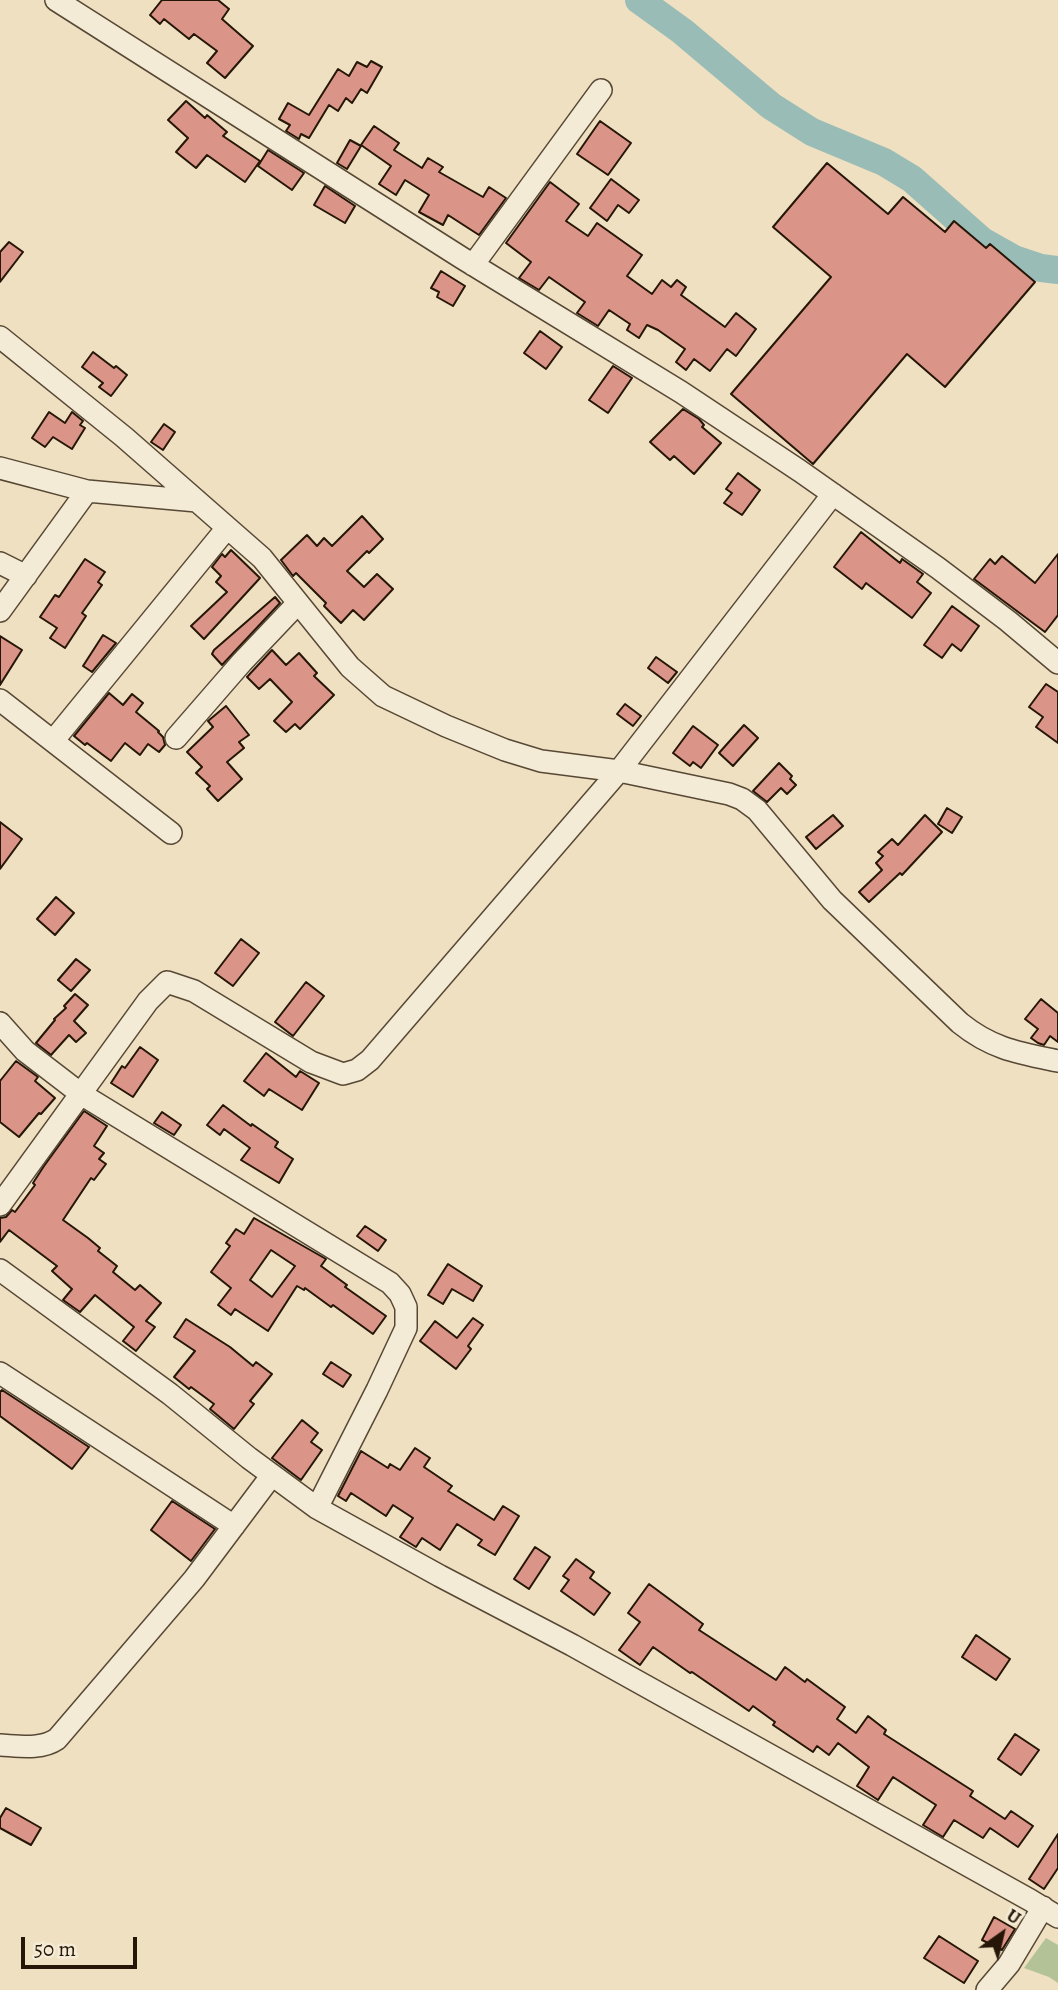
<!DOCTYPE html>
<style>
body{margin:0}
#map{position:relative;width:1058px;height:1990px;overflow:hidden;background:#eee0c0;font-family:Alegreya,serif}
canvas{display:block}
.north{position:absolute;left:967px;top:1899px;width:70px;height:70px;-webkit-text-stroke:5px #f4ebd6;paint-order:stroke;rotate:34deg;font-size:19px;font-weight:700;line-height:28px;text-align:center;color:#251607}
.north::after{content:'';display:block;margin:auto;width:24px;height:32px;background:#251607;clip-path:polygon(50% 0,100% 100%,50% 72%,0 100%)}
.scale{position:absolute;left:21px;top:1937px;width:116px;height:32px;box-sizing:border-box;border:4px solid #251607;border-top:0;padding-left:9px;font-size:21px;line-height:24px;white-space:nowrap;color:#251607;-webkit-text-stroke:5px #f4ebd6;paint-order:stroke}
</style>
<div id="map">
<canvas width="1058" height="1990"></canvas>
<div class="north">U</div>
<div class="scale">50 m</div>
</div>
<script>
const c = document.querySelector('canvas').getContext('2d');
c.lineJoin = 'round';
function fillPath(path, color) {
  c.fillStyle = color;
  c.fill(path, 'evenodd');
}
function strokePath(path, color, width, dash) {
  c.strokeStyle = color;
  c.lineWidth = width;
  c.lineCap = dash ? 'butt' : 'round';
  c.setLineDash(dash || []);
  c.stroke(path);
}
fillPath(new Path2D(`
 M1046 1938 1058 1945V1983L1049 1977 1024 1968Z`), '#b3c397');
strokePath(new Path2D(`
 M639 0 682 31 771 106 812 132 884 162 912 179 982 241 1014 259 1041 268 1058 270`), '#9abcb7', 28);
const building = new Path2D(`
 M162 0H218L229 9 222 19 253 46 225 78 207 63 217 51 194 34 189 39 164 19 160 24 150 15Z
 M371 61 382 67 367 93 361 89 352 103 346 98 338 111 329 105 309 138 301 134 299 139 286 131 290 125 279 119 288 103 309 115 338 69 349 76 357 62 367 67Z
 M186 101 205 118 207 115 227 132 223 136 260 161 245 182 207 155 196 168 176 152 188 138 168 120Z
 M600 121 631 143 608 175 577 154Z
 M374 126 399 143 394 150 422 168 428 158 443 167 439 172 483 197 489 187 506 198 479 235 448 215 443 225 419 212 429 195 405 180 396 195 379 184 391 166 361 145Z
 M350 140 361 146 347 169 337 163Z
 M268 150 304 173 292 190 258 166Z
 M827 163 888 214 903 197 945 232 954 221 986 248 990 244 1035 282 945 387 907 354 813 464 731 394 831 277 773 227Z
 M611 179 639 200 629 213 618 205 607 221 590 208Z
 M550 182 579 204 566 221 588 236 597 223 642 255 627 276 652 294 662 280 671 287 677 280 686 287 681 295 725 327 736 313 756 329 736 356 727 349 710 371 694 359 686 370 676 362 685 349 658 330 647 325 639 338 627 330 630 324 609 310 598 326 577 313 585 302 549 277 539 290 519 278 531 262 506 243Z
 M325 186 355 206 345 223 314 205Z
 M9 242 23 252 0 282V252Z
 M441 271 465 286 453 306 437 297 439 292 431 288Z
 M540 331 562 347 546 369 524 353Z
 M93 352 114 368 116 366 127 375 111 396 99 387 103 383 82 367Z
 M613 366 632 378 608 413 589 400Z
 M683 409 699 419 704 425 702 427 721 443 694 474 674 456 670 460 650 442Z
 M49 412 65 423 72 412 83 421 80 425 85 428 72 449 53 437 45 447 32 438Z
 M164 424 175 432 163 450 151 442Z
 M738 473 760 490 742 515 724 503 732 493 726 489Z
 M362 516 383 539 369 553 367 551 347 571 364 587 377 574 393 589 364 620 353 610 341 623 324 606 326 603 296 573 293 576 281 560 307 535 317 546 324 538 332 546Z
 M861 532 900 563 902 559 923 574 917 582 931 593 912 618 866 583 862 589 834 567Z
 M231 550 260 578 204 639 191 626 227 592 216 582 221 576 212 567 222 554 225 557Z
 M1058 554V615L1045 632 974 579 990 559 995 564 1002 556 1035 583Z
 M85 559 105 572 98 582 102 585 82 613 86 616 65 648 50 638 57 628 40 617 55 595 59 597Z
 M275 597 280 603 222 665 212 654 214 650Z
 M952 606 979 626 961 651 952 644 942 658 924 645Z
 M103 635 116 643 92 672 83 666Z
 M0 636 22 650 0 685Z
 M272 650 286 665 299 653 317 673 314 676 334 695 300 729 295 724 286 732 274 721 292 702 270 679 259 689 247 677Z
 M656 657 677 672 668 683 648 668Z
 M1046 684 1058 692V743L1036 727 1043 717 1029 707Z
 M109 693 123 705 132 694 143 703 136 712 159 731 158 732 163 737 165 745 159 752 148 744 140 755 125 743 111 761 87 743 85 745 74 736Z
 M625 704 641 716 633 726 617 714Z
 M226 706 249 735 239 742 244 748 227 762 242 779 218 801 207 789 210 786 196 773 202 767 187 752 213 727 208 721Z
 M744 725 758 738 733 766 719 753Z
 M693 726 718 745 701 768 693 762 690 766 673 753Z
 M779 763 792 776 790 779 796 785 787 794 781 788 767 802 753 791Z
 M947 808 962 817 952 833 938 824Z
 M833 815 843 826 816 849 806 837Z
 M925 815 942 832 902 875 900 873 869 902 859 892 882 870 876 863 883 856 878 852 892 839 898 845Z
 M0 822 22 839 0 869Z
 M56 897 74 913 55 935 37 919Z
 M241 939 259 953 233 986 215 973Z
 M76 959 90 970 71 991 58 980Z
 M306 982 324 996 293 1036 275 1022Z
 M75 994 88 1005 74 1021 86 1033 76 1042 69 1035 51 1055 36 1043 55 1020 54 1019 66 1008 64 1006Z
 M1041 999 1058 1013V1042L1050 1036 1044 1045 1038 1043 1031 1038 1038 1029 1025 1019Z
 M140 1047 158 1060 133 1097 111 1083 122 1066 125 1068Z
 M266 1053 296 1077 300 1071 319 1083 302 1110 269 1089 264 1096 244 1081Z
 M16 1061 38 1077 35 1081 55 1098 41 1114 39 1113 19 1137 0 1122V1081Z
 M223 1105 251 1126 252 1124 278 1142 275 1147 293 1159 279 1183 241 1160 250 1148 224 1129 220 1135 207 1125Z
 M84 1111 107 1126 94 1146 104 1153 99 1159 106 1164 94 1180 91 1178 63 1220 88 1238 100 1248 98 1251 117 1266 113 1272 135 1290 140 1285 161 1303 146 1321 155 1327 136 1351 123 1341 134 1327 95 1295 80 1312 63 1300 72 1289 52 1271 57 1266 9 1230 0 1242V1218L6 1217 12 1210 15 1212 35 1185 33 1183 44 1166Z
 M162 1112 181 1125 174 1135 154 1123Z
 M254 1218 326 1259 321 1266 347 1285 345 1287 386 1316 373 1334 333 1305 331 1307 305 1288 304 1290 297 1286 268 1331 235 1309 231 1315 218 1305 231 1288 211 1272 230 1246 226 1243 236 1229 244 1234ZM271 1250 295 1266 272 1297 250 1280Z
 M365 1226 386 1240 378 1251 357 1236Z
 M448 1264 482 1286 473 1301 452 1289 443 1304 428 1295Z
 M473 1318 483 1325 468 1346 471 1349 456 1369 420 1341 435 1321 457 1338Z
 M186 1319 230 1347 253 1366 256 1362 272 1374 250 1401 254 1404 234 1429 210 1409 214 1404 191 1387 189 1389 174 1377 195 1351 174 1337Z
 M331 1362 351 1375 343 1387 323 1374Z
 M2 1390 89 1447 72 1469 0 1416V1392Z
 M302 1420 318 1433 311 1442 322 1450 301 1480 272 1458Z
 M415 1448 430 1458 424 1467 452 1486 448 1491 494 1520 503 1506 519 1516 495 1555 478 1545 482 1540 457 1524 440 1550 422 1538 416 1547 400 1537 413 1518 393 1505 386 1516 351 1493 346 1501 338 1496 361 1451 388 1468 390 1464 400 1470Z
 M172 1501 215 1529 191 1561 151 1530Z
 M535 1547 550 1557 529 1589 514 1579Z
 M576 1559 594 1572 590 1578 610 1593 594 1615 561 1591 569 1580 563 1576Z
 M649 1584 703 1624 699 1630 776 1680 785 1667 805 1682 807 1679 845 1707 837 1719 856 1733 868 1716 886 1730 884 1734 973 1791 970 1796 1005 1819 1011 1811 1033 1826 1018 1847 990 1828 983 1838 954 1820 943 1837 923 1825 936 1805 893 1777 878 1800 857 1786 869 1767 838 1743 829 1755 817 1746 813 1752 773 1725 775 1722 753 1706 749 1711 692 1672 690 1673 653 1647 640 1665 619 1650 640 1622 628 1613Z
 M976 1635 1010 1659 996 1680 962 1657Z
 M1015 1734 1039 1750 1021 1775 998 1759Z
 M6 1808 41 1828 31 1845 0 1828V1818Z
 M1058 1834V1868L1044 1889 1029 1879Z
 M994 1917 1015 1929 1002 1950 982 1940Z
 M939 1936 978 1961 964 1983 924 1958Z`);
fillPath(building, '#db9588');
strokePath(building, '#251607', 2);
const minor = new Path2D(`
 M56 0 462 258 681 392 800 471 938 568 1008 621 1058 663
 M473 265 601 90
 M0 337 124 437 262 558 350 667 383 696 446 726 505 750 541 761 619 771 729 794 742 799 757 810 832 900 960 1023C992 1049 1019 1053 1058 1061
 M0 468 87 491 197 501
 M0 563 26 576
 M0 611 87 491
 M0 700 171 833
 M176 738 242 662 298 603
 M53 741 227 528
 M0 1023 25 1051 81 1094 390 1283 400 1294 406 1307V1328L377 1390 317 1508
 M0 1205 148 1001 167 982 194 991 311 1062 343 1074 357 1070 370 1060 619 771 833 494
 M0 1270 170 1394 249 1458 317 1508 440 1576 572 1645 1030 1900 1058 1917
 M0 1373 234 1526
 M0 1745C19 1746 41 1750 57 1739L194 1579 272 1475
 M987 1990 1009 1964 1043 1907`);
strokePath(minor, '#574835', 24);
strokePath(minor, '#f4ebd6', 21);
</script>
